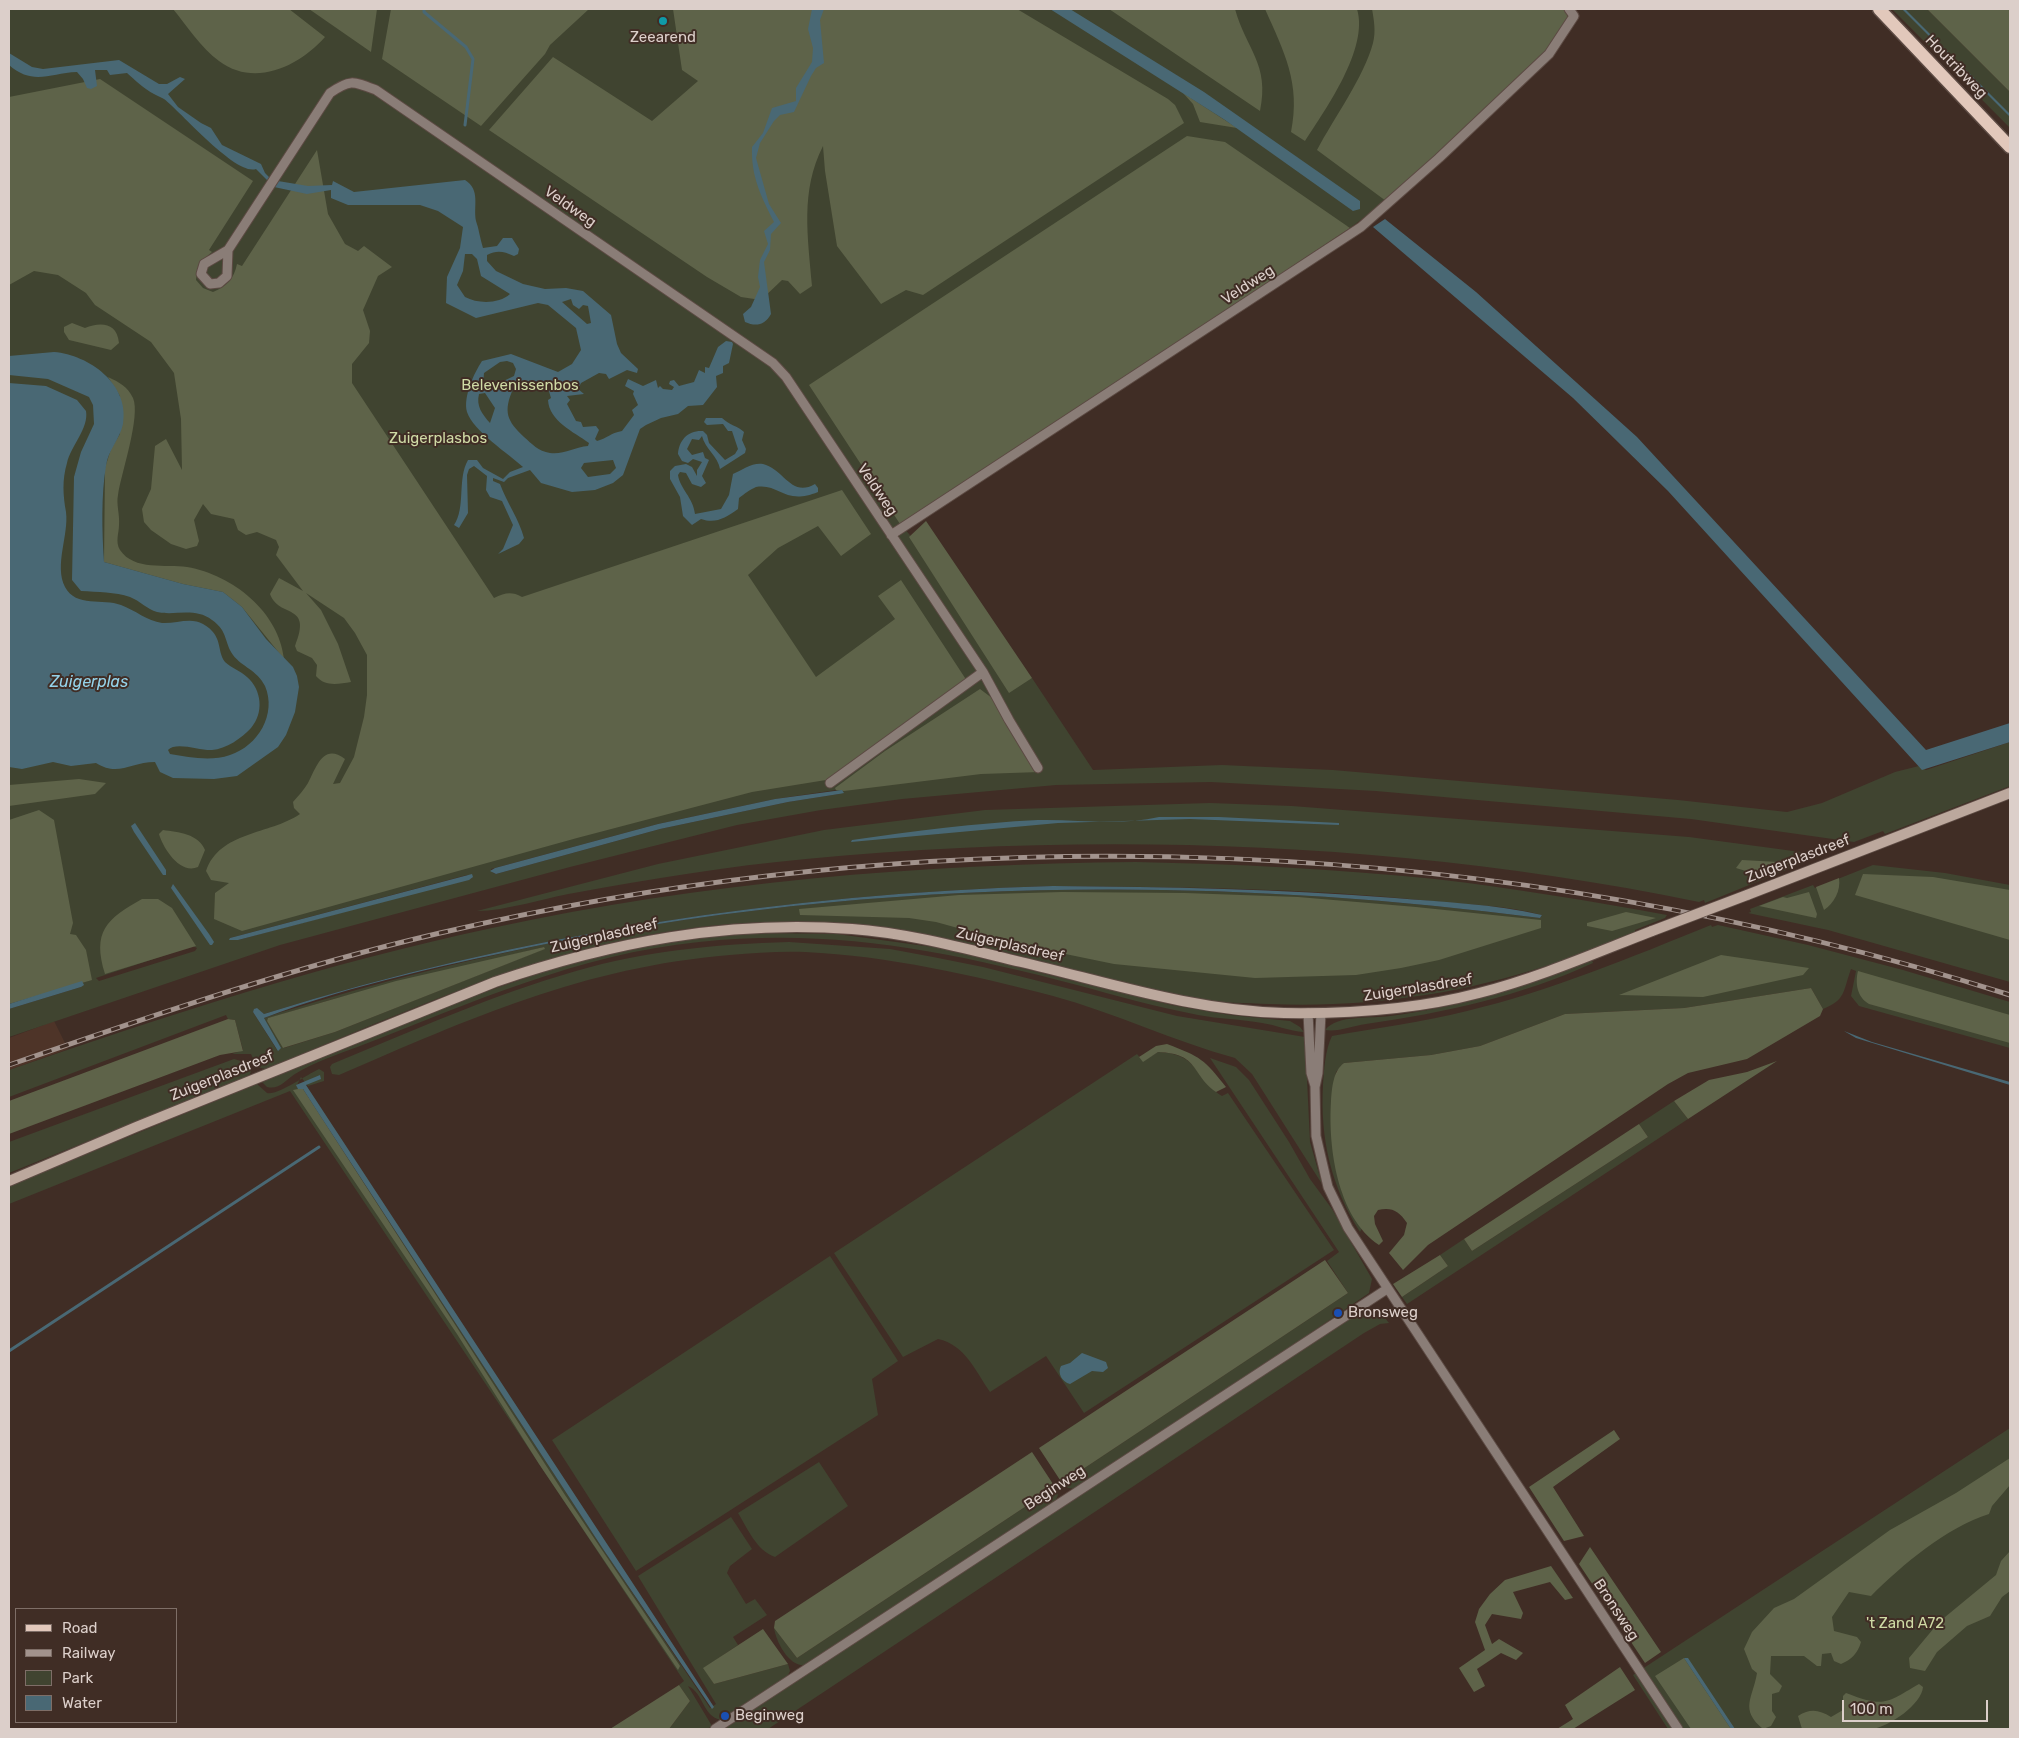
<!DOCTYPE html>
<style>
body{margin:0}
#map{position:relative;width:2019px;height:1738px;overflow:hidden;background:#402d25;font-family:Rubik,sans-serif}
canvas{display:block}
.frame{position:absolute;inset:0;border:10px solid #dccfca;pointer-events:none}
.legend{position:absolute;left:15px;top:1608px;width:162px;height:115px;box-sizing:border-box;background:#402d25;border:1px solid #7e6e67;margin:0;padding:6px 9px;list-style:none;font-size:15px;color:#dccfca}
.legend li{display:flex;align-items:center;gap:10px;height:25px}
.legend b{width:25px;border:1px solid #7e6e67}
.scale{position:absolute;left:1842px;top:1700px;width:146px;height:22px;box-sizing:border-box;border:2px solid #dccfca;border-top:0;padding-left:6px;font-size:15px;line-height:18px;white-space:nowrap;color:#dccfca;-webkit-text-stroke:4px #402d25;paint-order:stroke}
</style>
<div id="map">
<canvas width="2019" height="1738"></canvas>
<div class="frame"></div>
<ul class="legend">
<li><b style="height:6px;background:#e2c8bb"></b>Road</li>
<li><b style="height:6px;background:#a2938d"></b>Railway</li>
<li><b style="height:14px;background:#404430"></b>Park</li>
<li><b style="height:14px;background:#496874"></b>Water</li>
</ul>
<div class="scale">100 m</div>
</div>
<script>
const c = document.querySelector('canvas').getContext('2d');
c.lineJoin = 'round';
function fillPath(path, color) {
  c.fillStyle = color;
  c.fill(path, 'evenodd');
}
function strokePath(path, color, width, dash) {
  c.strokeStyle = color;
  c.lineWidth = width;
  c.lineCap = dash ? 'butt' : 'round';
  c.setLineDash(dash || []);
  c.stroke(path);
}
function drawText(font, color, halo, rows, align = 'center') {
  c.font = font + ' Rubik,sans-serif';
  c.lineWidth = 4;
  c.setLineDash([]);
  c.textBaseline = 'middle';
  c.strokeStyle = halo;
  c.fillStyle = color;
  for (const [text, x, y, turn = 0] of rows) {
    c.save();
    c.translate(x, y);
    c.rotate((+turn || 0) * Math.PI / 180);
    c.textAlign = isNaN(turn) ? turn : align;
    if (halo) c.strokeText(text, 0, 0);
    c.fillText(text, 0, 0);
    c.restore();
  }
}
fillPath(new Path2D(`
 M54 1021 68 1049 9 1070V1038Z`), '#4e3428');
fillPath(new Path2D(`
 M9 9H1551L1386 201 1350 228 1347 226 904 528 1030 679 1032 678 1093 770 1222 765 1333 770 1678 800 1787 812 1822 803 1895 772 1919 766 1926 770 2010 742V786L1885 834 1883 831 1854 842 1691 819 1376 791 1211 782 1056 785 902 799 821 810 737 825 570 867 280 945 9 1037V1009L81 987 82 981 9 1004ZM836 790 839 794 788 802 660 829 496 874 493 873 491 869 658 824 775 799ZM467 875 472 878 238 940 230 938ZM193 946 197 948 195 951 99 981 96 978Z
 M1892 9H1927L2010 92V128Z
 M1210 803 1292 806 1689 837 1823 855 1705 903 1704 900 1699 902C1405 842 1105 831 806 859 728 866 651 879 574 893 544 898 506 911 477 911L658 864 824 830 985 810Z
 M1136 862C1236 864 1335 869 1435 879 1513 888 1590 901 1667 915L1665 918 1635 930V932C1607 943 1578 956 1549 965 1458 995 1364 1008 1269 1004 1246 1003 1221 1003 1198 999 1133 988 1069 968 1005 952 932 934 855 922 780 922 593 923 434 1001 265 1069L257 1067 251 1054H232L243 1050 235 1020 228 1019 226 1015 9 1097V1070C168 1015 327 963 492 928 704 882 919 864 1136 862ZM1053 886C1180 887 1306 888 1432 901 1468 905 1507 905 1542 915L1540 918C1210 875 873 878 546 944 474 959 403 976 332 997 310 1004 286 1010 264 1018L277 1050 253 1012 256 1008 264 1014C522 933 783 894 1053 886ZM544 947V949L335 1032 284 1048 267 1021 269 1018 337 998Z
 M1873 865 1945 873 2010 885V982L1828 930 1748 913 1751 912 1750 909 1813 885 1815 888Z
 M1711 925 1712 927 1718 925 1808 945 1903 970 2010 1002V1048L1859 1006 1851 996 1856 971 1851 969C1843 991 1846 1000 1823 1009L1811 988 1684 1008 1565 1014 1480 1046 1431 1055 1344 1063 1336 1072 1331 1110 1342 1193 1362 1228 1360 1232C1331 1186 1320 1139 1323 1085 1324 1070 1325 1050 1332 1036 1377 1028 1422 1022 1467 1011 1550 991 1632 957 1711 925Z
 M756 933 837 934 940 948 1171 1005 1230 1015 1290 1021 1300 1027 1304 1032C1289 1031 1276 1025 1262 1023 1241 1019 1219 1019 1198 1015 1157 1007 1117 996 1077 985 946 951 835 928 699 942 579 954 471 1003 360 1046 339 1054 314 1062 295 1074 286 1080 279 1090 267 1087L262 1082 482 993 558 967 606 954 683 940Z
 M789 942 890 949 933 957 983 967 1177 1016 1305 1037 1310 1142 1322 1184 1252 1074 1235 1058C1173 1041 1115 1013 1053 996 972 975 889 956 805 952 780 951 755 953 730 955 584 967 471 1018 339 1075L332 1074 330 1067 332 1064C412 1031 492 995 576 971 645 951 717 944 789 942Z
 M1592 960 1593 963C1521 996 1444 1013 1366 1024 1352 1026 1339 1032 1325 1030 1338 1014 1371 1019 1390 1016 1460 1007 1528 987 1592 960Z
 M1158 1052C1201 1054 1193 1078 1222 1096L1228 1093 1334 1250 1084 1413 1046 1356 990 1392C975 1370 965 1345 938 1339L903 1357 834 1253 1137 1054 1143 1061Z
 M1210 1058 1236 1067 1249 1080 1289 1142 1310 1179 1332 1209 1372 1279 1369 1293 1239 1382 1075 1489 1068 1488 1062 1483 1348 1293 1327 1261 1339 1252Z
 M234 1059 248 1063 252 1069 249 1076 9 1173V1142Z
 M319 1069 324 1072V1081L308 1086 301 1077 297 1085 298 1088 303 1089 321 1117 603 1549 710 1708 716 1704 638 1576 731 1517 752 1549 730 1566 727 1573 746 1604 755 1599 767 1615 733 1637 738 1645 704 1668 714 1684 788 1664 790 1671 787 1677 721 1720C702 1716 704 1693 688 1686L712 1726 707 1729H669L690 1701 679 1685 684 1681 290 1091 9 1204V1186L257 1084 267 1093C277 1096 306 1075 319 1069Z
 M1674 1101 1688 1119 1407 1304 1402 1297 1448 1266 1440 1255 1464 1239 1472 1251 1648 1137 1639 1124Z
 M830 1256 898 1361 872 1379 878 1415 636 1571 552 1440Z
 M1370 1308 1378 1309 1389 1323 1380 1324 1364 1333 768 1729H724L1361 1310Z
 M2010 1428V1729H1668L1633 1675Z
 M819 1462 848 1506 775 1557C756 1550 748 1529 738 1513Z
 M1055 1487 1058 1495 1055 1502 807 1665C790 1669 776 1642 774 1628L797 1658Z`), '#404430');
fillPath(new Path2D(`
 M173 9H289L325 37C299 66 255 88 219 61 201 48 187 26 173 9Z
 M309 9H377L371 52Z
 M391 9H589L550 45 545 54 481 126 382 59Z
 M673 9H1017L1168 99 1175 105 1184 123 923 295 906 290 881 304 837 246 825 171 823 146C800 191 808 237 812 286L800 294 788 281 782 280 761 300 741 297 707 277 489 130 553 57 652 121 698 81 682 70Z
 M1109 9H1235C1246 49 1270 64 1260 111Z
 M1265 9H1357C1369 48 1326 109 1305 141L1291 132C1301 83 1284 52 1265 9Z
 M1372 9H1568L1569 24 1564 35 1448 147 1386 201 1317 150C1334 118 1364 77 1373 43 1376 32 1374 20 1372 9Z
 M1927 9H2010V92Z
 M100 79 253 181 209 250 212 252C202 260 197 267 196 280L203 288 213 292C227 286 234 279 237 264L242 266 317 150 328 214 345 244 358 251 364 246 392 267 378 276 363 310 370 331 369 343 352 364V383L494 598C505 593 511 591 522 597L842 490 871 534 841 556 818 526 778 548 748 575 816 677 895 619 878 596 901 580 967 681 826 780 752 792 577 838 242 931 214 919 215 893 229 883 211 880 206 871C220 831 269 835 300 814L294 808 293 802C298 796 304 790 308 783 316 768 323 742 345 759L333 784 340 783 354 757 364 717 367 695V655L355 633 344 618 306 593 321 610 338 644 351 682C338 684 325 687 316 676L317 665 312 658 297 651 295 646C313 602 279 619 270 594L279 578 303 591 276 555 279 547 276 540 257 532 246 535 238 530 234 519 211 514 203 504 194 520 199 541 197 546 186 549 171 544 151 530 144 522 142 509 151 489 155 446 166 439 182 470 181 419 174 373 151 342 95 305 86 293 58 275 34 271 9 285V97Z
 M1183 93 1237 128 1200 122 1193 104Z
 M1187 136 1225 142 1350 228 919 514 900 524 809 385Z
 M72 323 85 328C100 322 117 322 119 343L111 350 69 340 64 332V327Z
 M108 377C119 382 128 387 133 398 141 416 121 474 118 495 116 504 120 515 119 525 119 533 115 542 120 550 134 571 166 564 187 567 233 575 279 612 284 659L242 607 223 592 183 584 104 562 105 468 111 449 120 434V396Z
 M926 521 1032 678 1009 693 909 537Z
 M980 689 992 698 1040 772 981 774 844 791 836 790 835 788 885 751Z
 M79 779 106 783 95 794 9 806V785Z
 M39 810 54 820 73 923 70 934 76 935 86 950 92 980 9 1004V820Z
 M163 830C178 832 199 834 205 850L198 867C180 875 163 848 159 834Z
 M1742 860 1796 863 1762 876 1736 868Z
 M1863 874 1933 877 2010 890V940L1855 895Z
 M1839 878C1841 891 1834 903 1824 910L1816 887Z
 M1062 892 1185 893 1298 897 1416 907 1541 920V928L1439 960 1401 968 1356 975 1255 978 1114 964 1012 943 936 922 909 918 800 915 799 909 959 895Z
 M1809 892 1817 914 1816 918 1759 906 1783 897 1787 898Z
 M142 899H158L172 908 196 946 105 974C92 932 106 919 142 899Z
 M1626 912 1656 918 1612 931 1587 926V923Z
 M544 947 545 949 335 1032 283 1048 267 1021 268 1018 396 981Z
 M1721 955 1809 968 1803 975 1703 997 1619 995Z
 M1858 971 2010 1015V1043L1869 1004C1857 997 1855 983 1858 971Z
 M1811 988 1823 1009 1820 1016 1747 1059 1688 1073 1668 1084 1428 1245 1403 1270 1389 1253 1404 1235 1407 1223C1399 1211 1392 1207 1378 1210L1374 1216 1375 1224 1383 1241 1379 1245C1337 1217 1328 1147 1331 1101 1332 1088 1333 1071 1344 1063L1431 1055 1480 1046 1565 1014 1684 1008Z
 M228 1019 235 1020 243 1051 220 1055 9 1134V1101Z
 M1167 1044C1201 1057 1204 1059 1226 1087L1216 1092C1190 1073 1200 1054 1158 1052L1143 1062 1139 1057 1156 1046Z
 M1777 1061 1688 1119 1674 1101 1709 1080 1747 1072Z
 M298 1089H303L565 1495 680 1666 678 1670 539 1464 457 1334 293 1090Z
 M1639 1124 1648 1137 1472 1251 1464 1239Z
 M1440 1255 1448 1266 1402 1297 1393 1284Z
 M1325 1260 1348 1293 1062 1483 1039 1448Z
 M1614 1430 1620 1439 1553 1487 1584 1536 1564 1541 1529 1487Z
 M1032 1452 1055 1487 797 1658 774 1628 775 1621Z
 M2010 1458V1485L1992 1506 1989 1514C1947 1527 1902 1565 1871 1596L1849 1592 1832 1617 1834 1631 1857 1637 1861 1642C1858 1653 1851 1660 1841 1664L1834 1661 1831 1653 1822 1654 1821 1666H1817L1804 1656H1771L1770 1674 1782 1686 1779 1692 1772 1694V1711L1776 1717 1771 1726 1763 1729C1739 1709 1753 1698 1757 1673L1752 1669 1744 1649 1752 1632 1774 1608 1794 1599 1890 1530 1956 1493Z
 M1590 1547 1661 1652 1645 1663 1579 1564Z
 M2010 1551V1591L2002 1597 1990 1616 1967 1626 1937 1652 1925 1671 1910 1668 1909 1658 1939 1622 1996 1575 2001 1561Z
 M1551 1566 1573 1598 1565 1600 1550 1582 1513 1592 1523 1613 1521 1619 1492 1614 1485 1625 1492 1644 1499 1639 1523 1653 1516 1660 1501 1653 1477 1669 1485 1686 1474 1692 1459 1668 1485 1650 1475 1622 1479 1609 1490 1594 1505 1580Z
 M763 1629 788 1664 714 1684 703 1668Z
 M1684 1658 1731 1729H1691L1655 1676Z
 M1620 1667 1635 1690 1573 1729H1557L1573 1719 1565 1705Z
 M1919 1684 1923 1687C1922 1704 1889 1727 1872 1729 1850 1732 1825 1729 1802 1729L1798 1716C1811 1708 1819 1710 1831 1717L1843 1710V1696L1846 1693C1885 1708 1886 1703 1919 1684Z
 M679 1685 690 1701 669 1729H610Z`), '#5e6349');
fillPath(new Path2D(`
 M812 9H824L820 20 824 63 816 68 811 76 794 112 780 115 774 121 760 143 756 158 769 204 781 223 771 234 770 250 764 262 771 314C765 325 756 327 745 322L743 314 751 307 760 287 758 277 760 260 768 244 764 231 774 222C761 196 751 177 752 147L763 133 772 108 796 101V88L812 62 813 48 808 29Z
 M1050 9H1070L1204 92 1360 201V209L1353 211 1225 120Z
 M1902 9H1905L2010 114V117Z
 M9 53 32 67 43 69 119 60 159 84H167L180 77 185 79 168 94 178 107 201 123 211 128 222 145 261 164 265 173 272 180 308 186 332 185 333 181 354 192 465 180C481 190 473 206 476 221 479 229 480 239 483 248L497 246 503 238H512L519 249 518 254 514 256C503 251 497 250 487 255V261L496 271 523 284 545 289 566 288 583 291 611 315 617 344 621 353 638 369 637 373 627 370 609 379 606 374 599 373 581 383 578 389 584 394 567 396 570 400 567 404 576 421 581 422 583 427 596 426 599 430 595 439 597 441C608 438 610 433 622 431L634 415 632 410 638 405 633 394 634 391 625 386 628 379 643 386 656 380 658 388 660 386 663 389 672 390 674 387 669 384 670 381 674 380 679 386 694 382 699 370 705 373V367L709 368 718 347 726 341 732 342 733 344 729 363 723 366V373L716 376 717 387 703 405 688 406 678 414 661 418 646 425 640 429 623 475 613 483 595 490 572 492 541 483 530 470 508 478 504 482 493 478V481L500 484C507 503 519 519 524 538L519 544 498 554 503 549 513 525 502 501 490 497 486 490 487 476 474 466 469 469 467 475 468 513 459 528 454 525C466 508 457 479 468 460H477L483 468 503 479 510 472 523 467C509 454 473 431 467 412 463 397 474 373 482 361L511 354 558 372 572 364 581 350 576 328 548 305 538 303 476 318 446 303 447 277 460 248 463 227 438 211 420 205H348L331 198V190L307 194 274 187 256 169C236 176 182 113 164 99 161 97 157 96 154 94 144 89 135 80 127 73L110 75 107 70H95L97 86 91 89 87 88 83 79 77 72C50 73 33 86 9 65ZM465 254H472L477 259 481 276 510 294C499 304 478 304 465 297L457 285 463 271ZM571 299 573 305 579 309 583 305 588 306 591 323 587 324 562 302ZM507 361 513 363 516 369 514 376 491 387 483 385 484 373 500 362ZM527 383 548 388 551 398 548 400C549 421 574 432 589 443L588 446C575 447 563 455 550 453 538 451 532 444 524 437 507 421 503 412 513 389ZM485 393 495 408 490 423C482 414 476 406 479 394ZM613 460 616 468 610 474 588 477 581 468 584 463Z
 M1385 219 1476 292 1637 437 1926 750 2010 723V742L1922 770 1668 491 1573 398 1373 227Z
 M54 352C89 355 130 384 123 424 120 439 108 450 106 466 101 495 102 532 104 562L183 584 223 592 242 607 266 639 293 667 297 676 299 687 295 712 286 735 278 747 237 776 214 779 173 778 160 772 155 762C131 762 118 777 96 763L71 766 53 762 22 769 9 767V383L46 386 77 400 86 411C89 428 71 446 67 463 62 480 63 495 66 512 69 535 54 565 65 587 76 608 103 598 121 605 135 610 147 621 162 623 175 624 191 617 203 624 224 636 216 650 225 662 231 668 241 671 247 677 262 690 264 713 251 728 242 738 226 749 212 750 201 751 176 741 168 750L170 754C189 757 210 762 230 755 258 746 277 714 265 686 257 670 242 667 233 655 224 642 228 631 212 620 195 607 175 616 157 612 147 609 140 601 130 597 115 592 98 592 81 591L72 580 74 477 81 452 94 424 93 405 89 397 48 379 9 375V356Z
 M706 418H722C729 425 738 426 744 432L742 440 746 449 745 453 720 469C718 456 705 449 702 436L699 440 692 439 687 449 692 455 703 452 705 458 709 460 702 476 706 483 701 487 692 484 686 473 680 472 678 475C680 489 693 497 695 514L721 509 729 495 733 474C742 470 753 462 763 464 784 469 791 498 815 484L818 488V492C784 506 780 483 756 487 751 489 744 494 739 498L738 509C725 518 716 524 701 519L692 525 683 516 680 497 670 479V471L675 466 686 464 692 467 697 476V470L702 462 693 459 688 463 682 461 678 454C679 440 688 430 703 431L707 435 709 443 725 460 735 454 738 449 732 431H728L723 424 707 425 704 422Z
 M842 790 844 793 839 794 788 802 660 829 496 874 490 871 495 868 658 824 775 799Z
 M1159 817H1219L1339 823V825L1190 819 1058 823 851 842 852 840C914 831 976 823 1038 820 1077 819 1120 826 1159 817Z
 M135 823 166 870V875H163L134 832 131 826Z
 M472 874 473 877 469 880 238 940H229L230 938Z
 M173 884 209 934 214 942 212 945H210L171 888Z
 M1053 886C1167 887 1281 889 1395 898 1443 902 1494 904 1542 915L1540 918C1210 875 873 878 546 944 454 963 353 984 264 1018L281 1048 278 1051 253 1012 254 1009 257 1008 264 1014C523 933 782 894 1053 886Z
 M82 981 84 985 81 987 9 1009V1004Z
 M1844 1031 1872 1042 2010 1082V1085L1856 1038Z
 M320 1075 321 1079 306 1085 714 1707 712 1709 603 1549 321 1117 303 1089H298L296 1085Z
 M1082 1353 1106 1362 1108 1368 1103 1372 1092 1371 1070 1384C1062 1382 1057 1373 1061 1366L1070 1363Z
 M1684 1658H1688L1735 1729H1731Z`), '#496874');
strokePath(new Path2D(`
 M424 9V12L466 47 473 59 465 125
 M9 1351 319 1147`), '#496874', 3);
const minor = new Path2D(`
 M228 250 204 264 201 274 210 284 219 283 227 276 228 250 330 93C350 79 353 81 376 90L773 363 786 377 983 672 1009 720 1038 768
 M891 535 1361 227 1439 158 1549 54 1574 16 1569 9
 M830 783 983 672
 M1308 1013 1311 1073 1315 1086
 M1321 1013 1318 1073 1315 1087 1316 1136 1328 1187 1348 1228 1678 1729
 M715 1729 1387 1289`);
const secondary = new Path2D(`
 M1747 895 2010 793
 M9 1181 136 1127 495 982C612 942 727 920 852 929 908 933 966 949 1021 962 1107 982 1194 1011 1284 1013 1349 1014 1415 1010 1479 993 1538 978 1595 953 1652 931`);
const primary = new Path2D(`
 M1879 9 2010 147`);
strokePath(minor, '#5c4a43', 11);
strokePath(secondary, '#5c4a43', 12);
strokePath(primary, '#5c4a43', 15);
strokePath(minor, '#8a7d77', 9);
strokePath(secondary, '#bca89d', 10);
strokePath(primary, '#e2c8bb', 12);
const rail = new Path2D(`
 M9 1065C151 1016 293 967 440 933 958 812 1503 835 2010 995`);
strokePath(rail, '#a2938d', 5);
strokePath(rail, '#402d25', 3, [9]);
const secondaryBridge = new Path2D(`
 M1652 931 1747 895`);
strokePath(secondaryBridge, '#5c4a43', 12, []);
strokePath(secondaryBridge, '#bca89d', 10);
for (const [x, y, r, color] of [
 [663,21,5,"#0f9aa8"],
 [1338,1313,5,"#1a4fb4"],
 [725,1716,5,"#1a4fb4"]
]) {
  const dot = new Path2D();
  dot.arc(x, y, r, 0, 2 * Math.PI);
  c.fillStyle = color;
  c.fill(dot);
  strokePath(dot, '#402d25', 2);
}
drawText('15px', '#dccfca', '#402d25', [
 ["Zeearend",663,38,"center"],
 ["Bronsweg",1348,1313],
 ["Beginweg",735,1716]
], 'left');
drawText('15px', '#dccfca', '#402d25', [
 ["Houtribweg",1956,67,46],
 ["Veldweg",570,207,35],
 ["Veldweg",1248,285,-33],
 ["Veldweg",877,490,56],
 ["Zuigerplasdreef",1798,859,-21],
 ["Zuigerplasdreef",604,936,-13],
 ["Zuigerplasdreef",1010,945,13],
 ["Zuigerplasdreef",1418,988,-9],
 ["Zuigerplasdreef",222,1076,-22],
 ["Beginweg",1055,1488,-33],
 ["Bronsweg",1616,1610,57]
]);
drawText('15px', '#cfdaa5', '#402d25', [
 ["Belevenissenbos",520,386],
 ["Zuigerplasbos",438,439],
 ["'t Zand A72",1905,1624]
]);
drawText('italic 16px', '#95d3ea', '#402d25', [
 ["Zuigerplas",89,682]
]);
</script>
